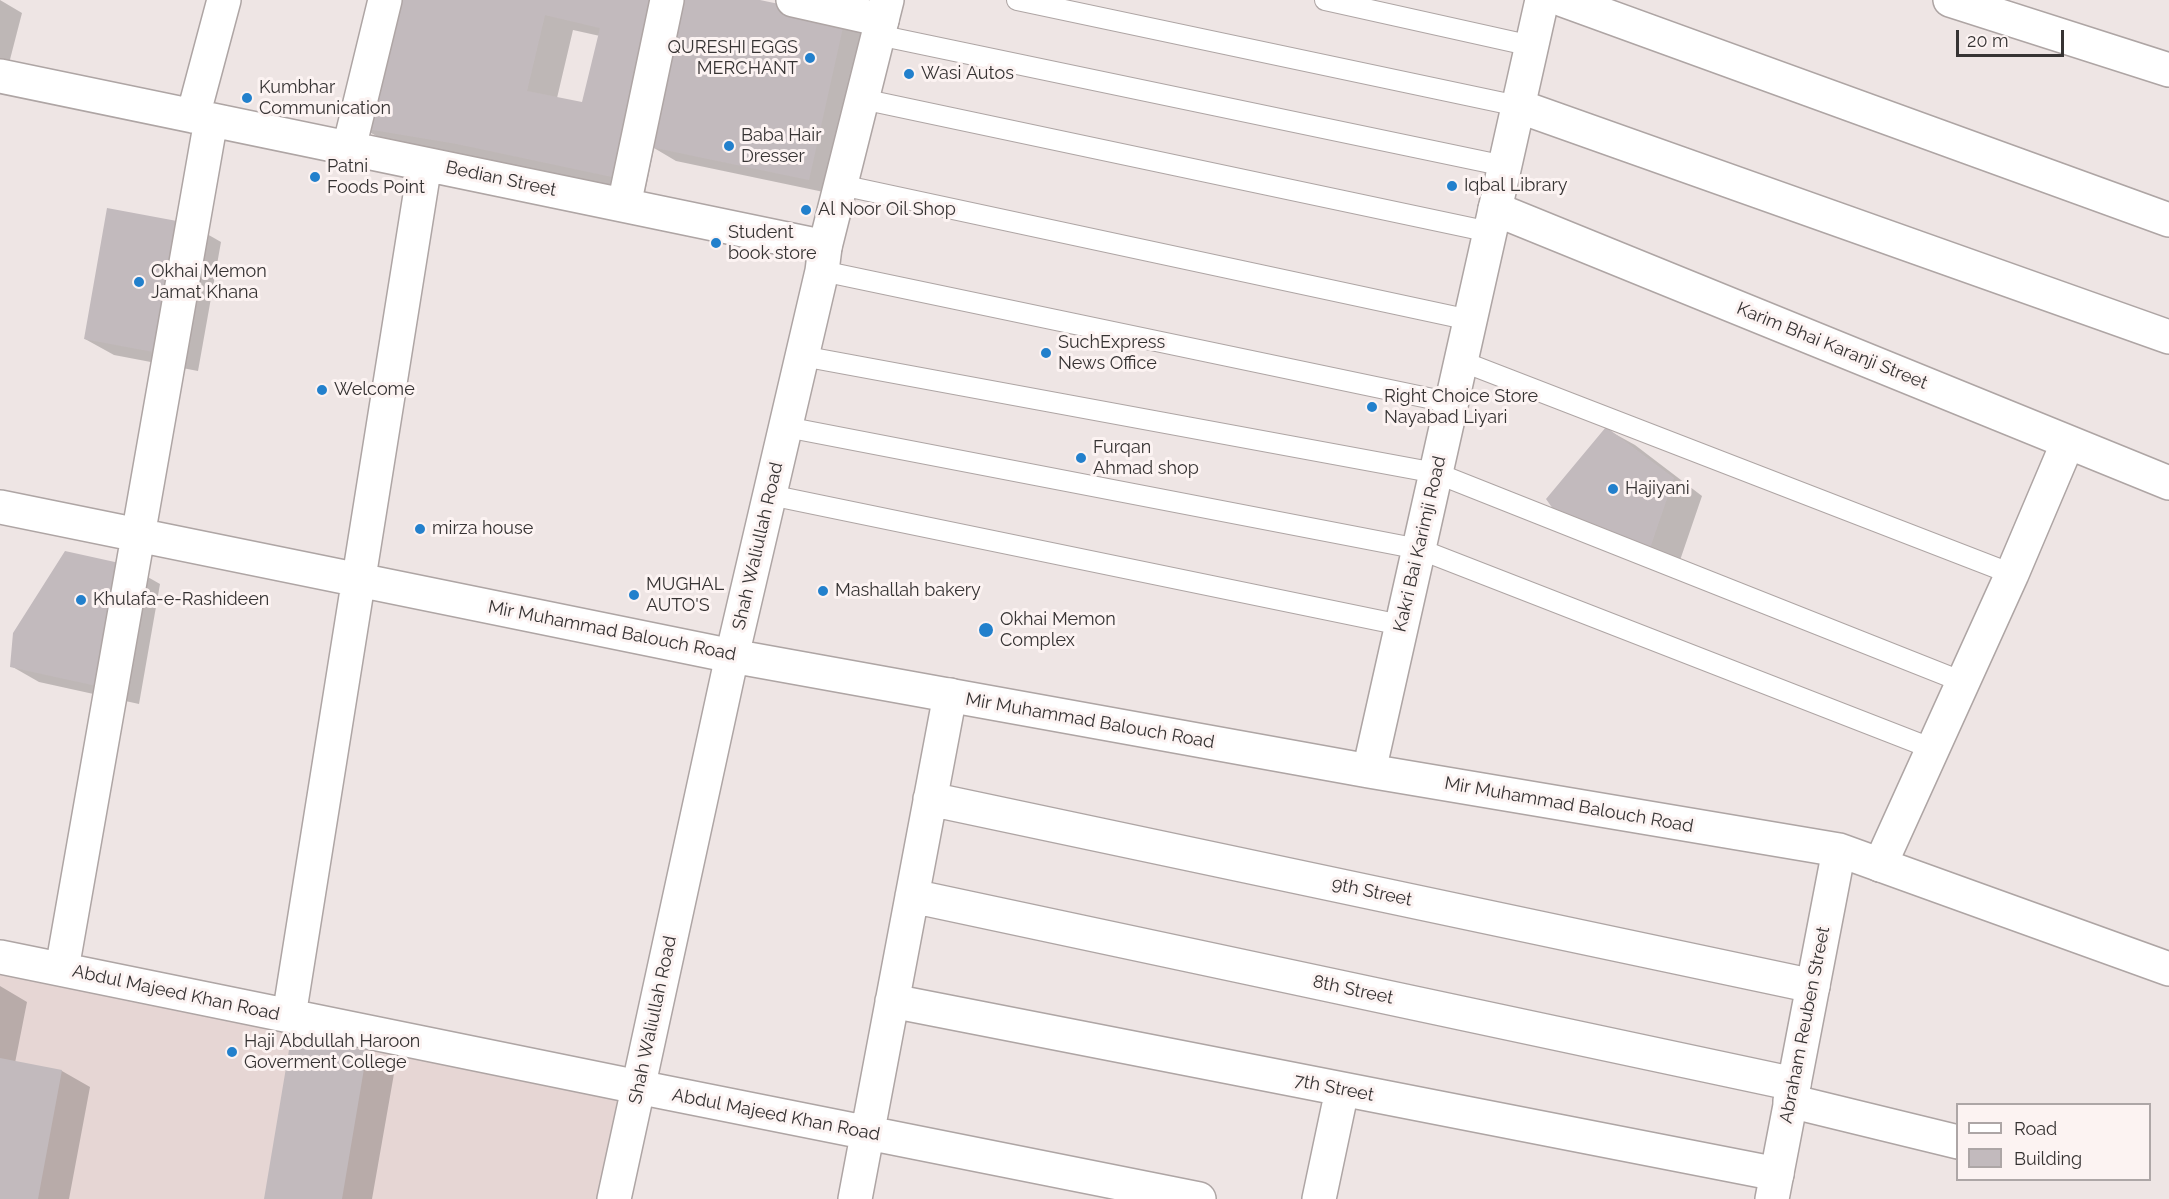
<!DOCTYPE html>
<style>
body{margin:0}
#map{position:relative;width:2169px;height:1199px;overflow:hidden;background:#eee5e4;font-family:Raleway,sans-serif}
canvas{display:block}
.legend{position:absolute;left:1956px;top:1103px;width:195px;height:78px;box-sizing:border-box;background:#fcf3f2;border:2px solid #ada6a6;margin:0;padding:8px 10px;list-style:none;font-size:18px;color:#363333}
.legend li{display:flex;align-items:center;gap:12px;height:30px}
.legend b{width:30px;border:2px solid #ada6a6}
.scale{position:absolute;left:1956px;top:30px;width:108px;height:27px;box-sizing:border-box;border:3px solid #363333;border-top:0;padding-left:8px;font-size:18px;line-height:21px;white-space:nowrap;color:#363333;-webkit-text-stroke:4px #fcf3f2;paint-order:stroke}
</style>
<div id="map">
<canvas width="2169" height="1199"></canvas>
<ul class="legend">
<li><b style="height:8px;background:#fff"></b>Road</li>
<li><b style="height:16px;background:#c2babd"></b>Building</li>
</ul>
<div class="scale">20 m</div>
</div>
<script>
const c = document.querySelector('canvas').getContext('2d');
c.lineJoin = 'round';
function fillPath(path, color) {
  c.fillStyle = color;
  c.fill(path, 'evenodd');
}
function strokePath(path, color, width, dash) {
  c.strokeStyle = color;
  c.lineWidth = width;
  c.lineCap = dash ? 'butt' : 'round';
  c.setLineDash(dash || []);
  c.stroke(path);
}
function drawText(font, color, halo, rows, align = 'center') {
  c.font = font + ' Raleway,sans-serif';
  c.lineWidth = 6;
  c.setLineDash([]);
  c.textBaseline = 'middle';
  c.strokeStyle = halo;
  c.fillStyle = color;
  for (const [text, x, y, turn = 0] of rows) {
    c.save();
    c.translate(x, y);
    c.rotate((+turn || 0) * Math.PI / 180);
    c.textAlign = isNaN(turn) ? turn : align;
    if (halo) c.strokeText(text, 0, 0);
    c.fillText(text, 0, 0);
    c.restore();
  }
}
fillPath(new Path2D(`
 M0 957 638 1087 614 1199H0Z`), '#e6d6d4');
fillPath(new Path2D(`
 M0 0 22 13 6 75 0 73Z
 M393 0H752L844 20 873 36 838 195 676 161 654 148 645 193 487 160 391 144 362 128ZM573 30 600 36 583 104 557 98Z
 M193 226 221 242 198 371 114 355 85 339Z
 M1606 429 1635 445 1702 496 1676 572 1564 522Z
 M132 568 160 584 139 704 39 682 11 666Z
 M0 986 27 1002 15 1063 62 1071 90 1087 69 1199H0Z
 M367 1052 395 1068 372 1199H266Z`), '#0003');
fillPath(new Path2D(`
 M391 0H657L617 178 457 144 361 128ZM545 15 600 28 582 102 527 91Z
 M677 0H760L845 18 809 180 646 146Z
 M107 208 193 224 170 355 84 339Z
 M1606 427 1674 478 1647 557 1563 523 1546 499Z
 M65 551 133 566 111 689 10 667 13 633Z
 M292 1032 367 1051 342 1199H264Z
 M0 1058 62 1070 38 1199H0Z`), '#c2babd');
const service = new Path2D(`
 M1017 0 1518 106
 M1325 0 1532 46
 M878 35 1505 166
 M862 99 1490 232
 M841 185 1470 320
 M822 271 1452 403
 M802 356 1436 473 1963 682
 M1461 361 2012 574
 M786 427 1419 549 1933 749
 M770 495 1401 625`);
const minor = new Path2D(`
 M793 0 882 20
 M1563 0 2169 220
 M1950 0 2169 70
 M0 76 825 247
 M1518 106 2169 337
 M193 116 224 0
 M349 148 385 0
 M624 205 667 0
 M1495 209 2169 483
 M0 507 732 656
 M930 799 1813 986
 M1880 865 2012 574 2068 442
 M912 896 1794 1084
 M0 957 638 1087 1199 1199
 M62 969 211 120
 M892 1001 1777 1174
 M289 1016 425 164
 M1790 1101 1958 1142
 M855 1199 950 695
 M1319 1199 1342 1090`);
const tertiary = new Path2D(`
 M732 656 1369 771 1839 850 2169 969
 M1369 771 1542 0
 M614 1199 732 656 822 271 825 247 887 0
 M1772 1199 1839 850`);
strokePath(service, '#aea5a4', 22);
strokePath(minor, '#aea5a4', 36);
strokePath(tertiary, '#aea5a4', 36);
strokePath(service, '#fff', 20);
strokePath(minor, '#fff', 33);
strokePath(tertiary, '#fff', 33);
for (const [x, y, r, color] of [
 [810,58,6,"#2280cc"],
 [909,74,6,"#2280cc"],
 [247,98,6,"#2280cc"],
 [729,146,6,"#2280cc"],
 [315,177,6,"#2280cc"],
 [1452,186,6,"#2280cc"],
 [806,210,6,"#2280cc"],
 [716,243,6,"#2280cc"],
 [139,282,6,"#2280cc"],
 [1046,353,6,"#2280cc"],
 [322,390,6,"#2280cc"],
 [1372,407,6,"#2280cc"],
 [1081,458,6,"#2280cc"],
 [1613,489,6,"#2280cc"],
 [420,529,6,"#2280cc"],
 [823,591,6,"#2280cc"],
 [634,595,6,"#2280cc"],
 [81,600,6,"#2280cc"],
 [986,630,8,"#2280cc"],
 [232,1052,6,"#2280cc"]
]) {
  const dot = new Path2D();
  dot.arc(x, y, r, 0, 2 * Math.PI);
  c.fillStyle = color;
  c.fill(dot);
  strokePath(dot, '#fcf3f2', 2);
}
drawText('18px', '#363333', '#fcf3f2', [
 ["QURESHI EGGS",798,48,"right"],
 ["MERCHANT",798,69,"right"],
 ["Wasi Autos",921,74],
 ["Kumbhar",259,88],
 ["Communication",259,109],
 ["Baba Hair",741,136],
 ["Dresser",741,157],
 ["Patni",327,167],
 ["Foods Point",327,188],
 ["Iqbal Library",1464,186],
 ["Al Noor Oil Shop",818,210],
 ["Student",728,233],
 ["book store",728,254],
 ["Okhai Memon",151,272],
 ["Jamat Khana",151,293],
 ["SuchExpress",1058,343],
 ["News Office",1058,364],
 ["Welcome",334,390],
 ["Right Choice Store",1384,397],
 ["Nayabad Liyari",1384,418],
 ["Furqan",1093,448],
 ["Ahmad shop",1093,469],
 ["Hajiyani",1625,489],
 ["mirza house",432,529],
 ["MUGHAL",646,585],
 ["AUTO'S",646,606],
 ["Mashallah bakery",835,591],
 ["Khulafa-e-Rashideen",93,600],
 ["Okhai Memon",1000,620],
 ["Complex",1000,641],
 ["Haji Abdullah Haroon",244,1042],
 ["Goverment College",244,1063]
], 'left');
drawText('18px', '#363333', '#fcf3f2', [
 ["Bedian Street",501,179,12],
 ["Karim Bhai Karanji Street",1832,346,22],
 ["Kakri Bai Karimji Road",1420,544,-77],
 ["Shah Waliullah Road",758,546,-77],
 ["Mir Muhammad Balouch Road",612,631,11],
 ["Mir Muhammad Balouch Road",1090,721,10],
 ["Mir Muhammad Balouch Road",1569,805,10],
 ["9th Street",1372,892,12],
 ["8th Street",1353,990,12],
 ["Abdul Majeed Khan Road",176,993,12],
 ["Shah Waliullah Road",653,1020,-78],
 ["Abraham Reuben Street",1805,1025,-79],
 ["7th Street",1334,1088,11],
 ["Abdul Majeed Khan Road",776,1115,11]
]);
</script>
